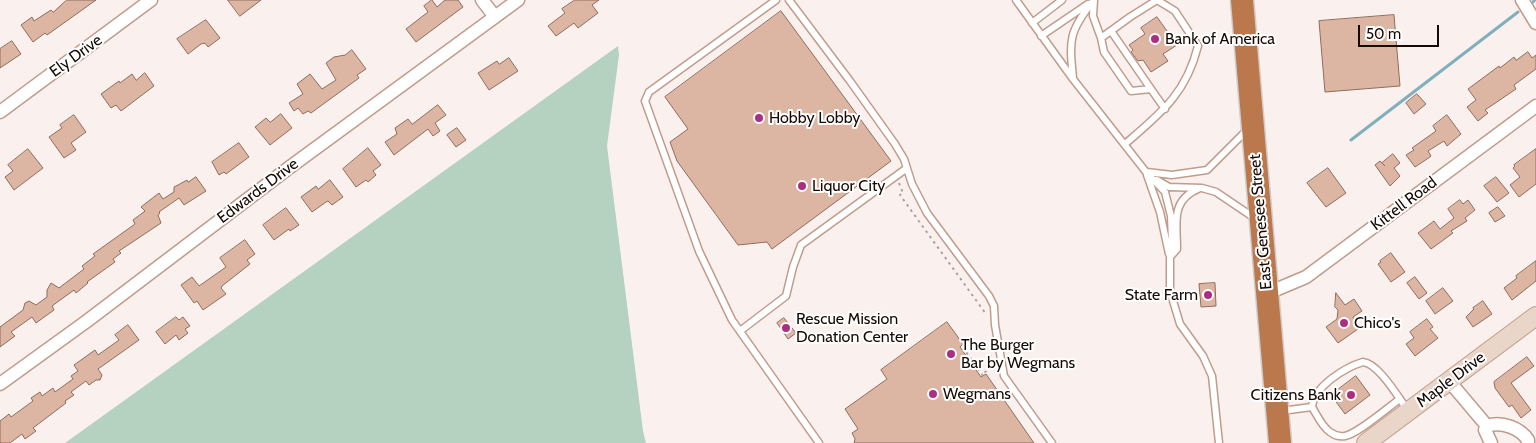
<!DOCTYPE html>
<style>
body{margin:0}
#map{position:relative;width:1536px;height:443px;overflow:hidden;background:#faf1ee;font-family:Cabin,sans-serif}
canvas{display:block}
.scale{position:absolute;left:1358px;top:25px;width:81px;height:22px;box-sizing:border-box;border:2px solid #160a05;border-top:0;padding-left:6px;font-size:15px;line-height:18px;white-space:nowrap;color:#160a05;-webkit-text-stroke:4px #fff;paint-order:stroke}
</style>
<div id="map">
<canvas width="1536" height="443"></canvas>
<div class="scale">50 m</div>
</div>
<script>
const c = document.querySelector('canvas').getContext('2d');
c.lineJoin = 'round';
function fillPath(path, color) {
  c.fillStyle = color;
  c.fill(path, 'evenodd');
}
function strokePath(path, color, width, dash) {
  c.strokeStyle = color;
  c.lineWidth = width;
  c.lineCap = dash ? 'butt' : 'round';
  c.setLineDash(dash || []);
  c.stroke(path);
}
function drawText(font, color, halo, rows, align = 'center') {
  c.font = font + ' Cabin,sans-serif';
  c.lineWidth = 4;
  c.setLineDash([]);
  c.textBaseline = 'middle';
  c.strokeStyle = halo;
  c.fillStyle = color;
  for (const [text, x, y, turn = 0] of rows) {
    c.save();
    c.translate(x, y);
    c.rotate((+turn || 0) * Math.PI / 180);
    c.textAlign = isNaN(turn) ? turn : align;
    if (halo) c.strokeText(text, 0, 0);
    c.fillText(text, 0, 0);
    c.restore();
  }
}
fillPath(new Path2D(`
 M618 46 619 55 607 146 643 431 646 443H65Z`), '#b5d2c0');
strokePath(new Path2D(`
 M1533 2 1535 0
 M1351 140 1518 12`), '#81afbc', 3);
const building = new Path2D(`
 M67 0H96L47 35 45 33 33 42 21 25 32 17 34 21 51 10 53 12Z
 M228 0H261L240 16Z
 M432 0 437 7 445 0H458L463 7 416 42 406 29 428 12 424 6Z
 M575 0H599L592 5 598 13 578 28 574 23 556 36 548 26 565 13 562 9Z
 M781 11 891 161 772 249 767 242 738 245 677 161 670 142 688 129 665 97Z
 M1394 15 1400 86 1325 92 1319 21Z
 M1157 17 1177 45 1163 54 1168 61 1151 72 1143 60 1138 61 1131 52 1133 50 1129 45 1145 34 1141 28Z
 M206 20 220 38 208 47 205 43 201 44 188 54 177 39Z
 M12 41 21 54 0 68V49Z
 M352 50 366 69 357 75 359 78 311 113 308 111 303 114 298 108 294 111 289 103 303 94 297 84 310 74 322 89 336 80 326 63 334 57 345 55Z
 M1528 52 1532 58 1536 55V69L1514 85 1516 89 1485 110 1488 113 1478 121 1467 107 1476 100 1468 89 1499 66 1500 68 1514 57 1516 60Z
 M509 58 518 71 489 90 478 73 497 61 499 64Z
 M145 73 154 86 121 111 116 105 111 108 101 94 119 81 120 83 132 74 136 80Z
 M1417 94 1426 104 1414 114 1406 103Z
 M438 105 446 115 435 123 440 131 433 136 428 129 394 155 385 142 397 134 395 128 408 119 412 124Z
 M281 114 292 128 270 145 255 127 266 118 270 122Z
 M74 115 86 132 71 143 76 150 64 158 49 137 62 128 60 125Z
 M1447 115 1461 134 1447 146 1444 141 1428 151 1431 156 1430 157 1415 167 1406 155 1414 150 1412 148 1436 131 1433 126Z
 M457 128 466 140 456 147 447 135Z
 M239 143 249 157 226 174 224 172 219 175 212 162Z
 M368 148 381 165 373 171 376 175 368 182 366 180 356 187 343 169Z
 M28 149 43 168 14 190 5 177 13 171 8 165Z
 M1536 149V184L1519 197 1510 185 1520 177 1513 168 1515 166 1514 165Z
 M1393 154 1400 163 1394 168 1400 176 1390 186 1375 165 1380 161 1385 166 1382 163Z
 M1328 168 1346 193 1326 207 1307 183Z
 M196 177 206 191 184 205 179 198 159 212 160 213 158 215 161 223 119 251 121 253 113 259 115 262 87 282 88 283 76 293 74 290 52 306 54 310 36 323 32 317 11 332 15 336 0 347V327L23 310 25 303 29 301 36 305 47 297V290L51 283 59 288 84 269 82 266 95 256 93 254 135 224 133 220 145 211 141 207 159 193 163 199 174 192V187L178 185 187 180 188 182Z
 M1496 177 1509 193 1497 202 1484 186Z
 M330 180 343 197 332 205 328 201 326 202 312 212 301 197 316 186 318 189Z
 M1460 200 1463 204 1468 200 1475 210 1465 218 1467 221 1451 231 1453 233 1431 249 1418 233 1434 221 1440 229 1454 218 1448 209Z
 M1498 207 1505 216 1495 222 1489 213Z
 M286 208 299 225 290 231 289 229 274 240 263 225Z
 M245 240 255 254 247 260 250 264 222 286 221 288 226 294 203 310 197 301 194 303 181 285 192 277 199 286 226 267 220 258Z
 M1391 253 1405 272 1391 282 1378 264 1381 262 1380 261Z
 M1536 261V281L1512 300 1504 288 1517 278 1516 276Z
 M1415 277 1427 293 1419 299 1407 283Z
 M1215 283 1216 306 1201 307 1199 284Z
 M1443 288 1453 301 1435 314 1426 301Z
 M1336 293 1345 305 1354 299 1362 311 1353 317 1358 329 1338 343 1326 327 1337 319 1338 310 1335 307Z
 M1483 301 1492 314 1473 327 1466 317 1474 309 1473 308Z
 M176 317 179 320 183 317 190 326 185 329 188 333 179 340 176 335 165 344 156 332Z
 M784 318 796 333 788 339 777 323Z
 M1427 319 1433 327 1430 329 1438 338 1415 356 1406 344 1414 338 1410 332Z
 M947 322 963 344 960 347 981 377 986 374 1034 443H854L855 439 852 433 858 429 845 409 887 379 881 370Z
 M128 325 139 340 98 369 102 375 100 380H96L89 385 86 381 71 392 74 395 65 401 66 403 33 428 36 431 25 439 22 434 10 443H0V421L9 414 11 417 33 401 31 398 40 392 42 396 53 388 55 392 73 379 71 376 78 371 74 365 95 350 98 355 119 340 115 335Z
 M1527 357 1534 366 1511 383 1531 410 1521 418 1512 405 1509 407 1495 388 1494 382Z
 M1356 376 1370 395 1345 414 1331 395Z`);
fillPath(building, '#ddb5a3');
strokePath(building, '#8e6c5d', 1);
const lane = new Path2D(`
 M776 0 649 92 645 101 699 251 732 320 819 443
 M789 0 850 81 895 144 904 159 912 184 927 213 989 296 994 306 995 325 1004 376 1052 443
 M1016 0 1073 79 1146 172 1165 192 1171 216 1172 241 1170 258V291L1180 324 1203 356 1212 376 1219 443
 M1094 0 1093 16 1101 38
 M1157 0 1130 17 1101 38 1104 52 1131 91 1151 89 1165 109
 M1032 23 1062 0
 M1111 31 1151 89
 M1041 36 1088 4
 M1073 78C1069 39 1069 31 1094 0
 M1125 144C1161 113 1186 94 1198 46L1175 11 1157 0
 M1147 172 1172 175 1207 170 1247 130
 M1147 175 1160 212 1169 254
 M1157 180 1169 187 1202 188 1216 192 1256 219
 M1170 257 1177 249C1177 222 1170 200 1200 188
 M740 331 786 296 793 267 801 245 907 168
 M1400 399C1387 408 1359 433 1345 436 1340 437 1334 435 1330 432 1322 427 1317 415 1312 407 1314 386 1346 367 1363 362 1378 363 1398 397 1407 409
 M1281 411 1312 407`);
const street = new Path2D(`
 M482 0 495 17
 M1522 0 1536 23
 M0 112 151 0
 M1268 293 1306 277 1536 106
 M1449 381 1487 426
 M0 384 87 321 290 167 518 0
 M1491 443 1485 430 1487 426C1502 421 1520 428 1528 440V443`);
const secondary = new Path2D(`
 M1366 443 1536 316`);
const highway = new Path2D(`
 M1242 0 1280 443`);
strokePath(lane, '#c09c8c', 9);
strokePath(street, '#c09c8c', 15);
strokePath(secondary, '#c09c8c', 20);
strokePath(highway, '#d0cecd', 25);
strokePath(new Path2D(`
 M899 183 903 193 900 195 986 314
 M962 350 964 349 983 376 985 372 992 368 990 353`), '#aaa09d', 2, [2.5, 4]);
strokePath(lane, '#fff', 6);
strokePath(street, '#fff', 12);
strokePath(secondary, '#ead6c9', 18);
strokePath(highway, '#ba784c', 22);
for (const [x, y, r, color] of [
 [1155,39,5,"#aa2f81"],
 [759,118,5,"#aa2f81"],
 [802,186,5,"#aa2f81"],
 [1208,295,5,"#aa2f81"],
 [1344,323,5,"#aa2f81"],
 [786,328,5,"#aa2f81"],
 [951,354,5,"#aa2f81"],
 [933,394,5,"#aa2f81"],
 [1351,395,5,"#aa2f81"]
]) {
  const dot = new Path2D();
  dot.arc(x, y, r, 0, 2 * Math.PI);
  c.fillStyle = color;
  c.fill(dot);
  strokePath(dot, '#fff', 2);
}
drawText('16px', '#160a05', '#fff', [
 ["Bank of America",1165,39],
 ["Hobby Lobby",769,118],
 ["Liquor City",812,186],
 ["State Farm",1198,295,"right"],
 ["Rescue Mission",796,319],
 ["Donation Center",796,337],
 ["Chico's",1354,323],
 ["The Burger",961,345],
 ["Bar by Wegmans",961,363],
 ["Wegmans",943,394],
 ["Citizens Bank",1341,395,"right"]
], 'left');
drawText('16px', '#160a05', '#fff', [
 ["Ely Drive",76,56,-36],
 ["Edwards Drive",258,191,-37],
 ["Kittell Road",1404,204,-37],
 ["East Genesee Street",1261,222,-95],
 ["Maple Drive",1451,380,-37]
]);
</script>
